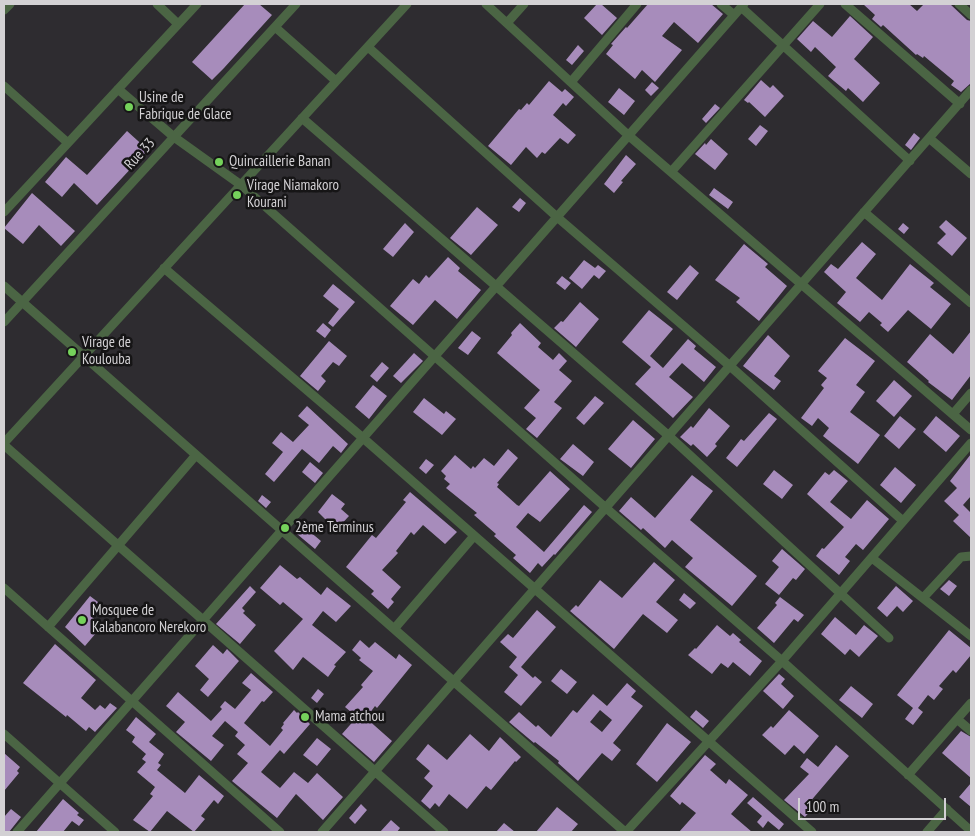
<!DOCTYPE html>
<meta charset="utf-8">
<style>
body{margin:0}
#map{position:relative;width:975px;height:836px;overflow:hidden;background:#2e2c30;font-family:"PT Sans Narrow",sans-serif}
canvas{display:block}
.frame{position:absolute;inset:0;border:5px solid #d3d1d4;pointer-events:none}
.scale{position:absolute;left:798px;top:798px;width:148px;height:22px;box-sizing:border-box;border:2px solid #d3d1d4;border-top:0;padding-left:6px;font-size:15px;line-height:18px;white-space:nowrap;color:#d3d1d4;-webkit-text-stroke:4px #161516;paint-order:stroke}
</style>
<div id="map">
<canvas width="975" height="836"></canvas>
<div class="frame"></div>
<div class="scale">100 m</div>
</div>
<script>
const c = document.querySelector('canvas').getContext('2d');
c.lineJoin = 'round';
function fillPath(path, color) {
  c.fillStyle = color;
  c.fill(path, 'evenodd');
}
function strokePath(path, color, width, dash) {
  c.strokeStyle = color;
  c.lineWidth = width;
  c.lineCap = dash ? 'butt' : 'round';
  c.setLineDash(dash || []);
  c.stroke(path);
}
function drawText(font, color, halo, rows, align = 'center') {
  c.font = font + ' "PT Sans Narrow",sans-serif';
  c.lineWidth = 5;
  c.setLineDash([]);
  c.textBaseline = 'middle';
  c.strokeStyle = halo;
  c.fillStyle = color;
  for (const [text, x, y, turn = 0] of rows) {
    c.save();
    c.translate(x, y);
    c.rotate((+turn || 0) * Math.PI / 180);
    c.textAlign = isNaN(turn) ? turn : align;
    if (halo) c.strokeText(text, 0, 0);
    c.fillText(text, 0, 0);
    c.restore();
  }
}
fillPath(new Path2D(`
 M245 4H259L272 15 224 68 212 80 192 62Z
 M597 4H601L617 18 602 35 584 18Z
 M648 4H711L723 14 698 43 674 22 662 36 682 50 655 82 642 70 635 79 606 54 613 45 611 44 626 27 627 28Z
 M863 4H909L917 11 924 4H950L967 20 971 21V83L961 92 951 85 954 81 924 56 923 58 917 54 916 55 883 25 881 27 872 19 875 15Z
 M850 16 873 37 854 59 880 83 863 102 848 88 846 91 828 76 836 67 815 47 811 52 797 39 813 21 832 37Z
 M578 45 584 51 572 65 566 60Z
 M761 80 770 88 773 85 784 96 765 117 749 102 748 103 744 100Z
 M549 81 562 92 565 89 574 97 566 106 563 103 553 115 576 135 568 144 560 138 545 154 542 152 537 158 526 147 511 165 488 146 519 109 521 110 527 103 529 105Z
 M652 82 659 88 651 96 645 90Z
 M619 88 635 101 624 115 608 102Z
 M715 104 720 108 706 123 702 119Z
 M760 125 768 131 756 146 748 139Z
 M127 131 148 150 97 205 74 183 62 197 45 182 66 157 87 175Z
 M914 133 920 138 911 150 905 145Z
 M711 139 728 154 715 170 695 154 705 143 706 145Z
 M626 155 636 164 621 181 623 182 614 193 604 184Z
 M714 188 733 202 728 209 709 195Z
 M32 193 75 231 61 246 39 225 23 244 4 228Z
 M520 198 526 203 519 212 512 207Z
 M477 207 498 225 471 255 450 238Z
 M946 220 967 238 952 256 937 243 946 234 939 227Z
 M405 223 414 232 393 257 383 249Z
 M903 223 909 228 904 234 898 229Z
 M862 242 876 254 856 278 882 300 910 264 934 283 930 287 951 304 931 329 908 310 888 332 880 325 882 323 869 312 860 322 837 303 846 292 824 272 831 264 838 269Z
 M744 244 768 264 765 267 787 286 759 321 736 302 740 298 715 280Z
 M448 257 460 268 458 271 481 290 457 319 435 300 413 325 390 306 413 279 419 284 426 275 429 278Z
 M584 260 595 268 598 265 606 271 599 279 594 275 582 289 569 278Z
 M690 265 699 273 677 300 667 292Z
 M562 276 571 283 565 290 556 283Z
 M333 284 355 302 333 327 328 323 339 309 323 296Z
 M580 302 599 319 576 347 554 328 561 321 563 322Z
 M649 310 673 329 650 356 663 368 688 339 696 346 694 349 716 367 704 382 682 363 669 377 693 397 673 418 635 384 651 367 622 342Z
 M323 323 331 330 325 338 316 331Z
 M520 323 541 343 538 347 553 360 559 353 567 361 559 370 572 381 554 402 562 408 537 438 526 429 536 418 524 408 540 390 497 353 512 335 511 333Z
 M472 331 481 338 468 355 458 348Z
 M971 331V375L952 400 928 382 929 381 907 362 930 334 953 354Z
 M768 335 790 356 774 376 781 381 774 390 743 366Z
 M845 338 875 361 856 385 865 392 850 412 880 435 858 464 823 436 829 428 818 418 812 426 801 418 824 388 821 385 827 378 818 371Z
 M329 341 347 356 339 366 333 362 321 376 326 381 318 391 300 376Z
 M414 353 423 361 401 383 393 376Z
 M382 362 389 368 377 382 370 376Z
 M894 380 912 396 894 417 876 401Z
 M373 385 387 396 369 419 355 407Z
 M595 396 604 403 584 425 576 418Z
 M424 398 444 414 446 411 456 419 442 435 413 412Z
 M307 406 348 444 341 453 333 446 319 463 302 449 274 482 265 474 283 452 272 443 281 432 293 442 309 425 298 416Z
 M709 408 730 426 715 444 717 446 707 457 693 444 691 446 680 437 691 426 693 428Z
 M769 413 777 419 737 467 726 458 741 439 744 441Z
 M900 416 916 429 899 449 884 436Z
 M936 416 960 436 946 452 923 432Z
 M633 420 655 439 631 468 608 449Z
 M573 444 594 462 583 476 560 459Z
 M508 449 518 458 497 483 499 484 497 487 517 505 519 506 550 471 570 489 540 522 528 513 516 527 544 552 584 505 592 512 555 555 554 554 542 567 538 563 530 573 513 558 516 555 494 536 496 534 474 515 477 513 446 488 450 484 444 479 446 476 441 471 455 455 471 469 473 466 475 468 484 458 494 466Z
 M971 454V496L963 505 971 513V538L953 521 959 515 944 501 957 488 950 481Z
 M426 459 434 465 426 474 419 468Z
 M310 462 323 473 315 483 302 472Z
 M895 467 916 485 901 503 880 485Z
 M774 470 793 485 782 499 763 484Z
 M834 470 848 481 830 502 851 519 867 500 889 519 863 550 856 544 845 557 850 561 839 575 816 556 822 548 824 549 844 527 807 494 825 472 829 475Z
 M692 475 713 491 690 520 757 576 732 606 685 567 693 558 672 540 665 548 643 528 641 530 619 511 631 497 655 518Z
 M410 492 457 532 445 544 423 525 414 535 411 532 396 551 398 553 382 570 401 587 391 599 394 602 388 609 371 594 374 591 346 567 372 535 376 538 406 502 403 500Z
 M332 494 345 504 341 509 349 516 336 530 318 512Z
 M262 495 271 502 266 508 258 501Z
 M303 526 321 541 315 549 297 534Z
 M782 549 805 569 796 580 793 578 779 595 765 584 779 567 772 561Z
 M654 562 675 580 656 602 678 620 667 633 643 614 614 649 570 611 576 605 578 607 600 580 622 598Z
 M280 565 297 579 300 577 321 595 327 587 351 606 336 622 323 611 312 625 346 652 334 665 336 666 328 677 303 657 293 670 274 651 303 619 283 602 280 605 260 588Z
 M949 580 957 586 949 596 940 589Z
 M250 586 256 592 242 608 245 611 243 613 256 625 240 644 216 624Z
 M896 586 913 601 903 612 897 606 887 617 877 608Z
 M684 593 696 603 690 609 679 600Z
 M90 596 102 605 92 617 102 626 85 646 65 627Z
 M780 597 804 615 798 622 794 619 774 643 757 628 777 605 775 603Z
 M537 610 556 627 521 667 533 678 535 676 542 682 521 706 504 692 518 675 509 667 517 657 500 642 508 634 513 638Z
 M835 617 856 635 864 625 878 636 859 657 850 649 845 655 821 634Z
 M717 625 730 636 733 633 741 640 739 642 762 661 750 676 733 662 728 668 721 663 712 674 688 655 695 648 696 649Z
 M949 630 971 648V655L956 673 953 670 939 686 943 689 934 700 928 695 918 708 923 712 913 725 905 719 913 708 897 695Z
 M360 640 369 648 375 642 396 659 399 654 412 665 377 708 375 706 366 718 392 741 374 762 342 734 357 717 345 707 363 687 361 685 373 671 359 660 361 658 352 650Z
 M55 644 96 680 81 698 95 710 100 705 105 709 110 703 117 708 95 732 89 727 86 731 67 715 66 717 23 683Z
 M213 645 223 654 227 649 239 661 208 697 200 690 209 679 195 666Z
 M561 669 577 682 567 694 551 681Z
 M251 673 273 692 264 702 262 701 244 723 270 746 283 730 281 728 284 724 283 723 294 710 297 713 298 712 310 724 284 754 280 750 261 772 280 788 294 772 308 783 317 773 343 797 323 820 296 794 277 818 232 781 248 763 237 754 245 745 235 736 238 732 225 721 212 736 224 745 211 761 176 732 185 722 166 706 178 692 211 721 222 709 220 707 225 701 235 709 251 690 242 683Z
 M779 674 785 679 781 684 794 696 783 709 763 691Z
 M627 683 636 691 631 697 643 706 613 743 621 750 612 761 602 753 578 781 558 763 559 761 535 742 534 743 509 722 519 712 536 727 538 725 551 737 573 710 577 713 593 694 607 706ZM600 710 612 720 602 732 590 722Z
 M851 686 873 704 862 718 839 700Z
 M318 689 324 694 317 703 311 698Z
 M696 710 709 721 703 728 690 717Z
 M789 710 819 736 804 754 794 745 785 755 762 735 771 726 773 728Z
 M136 717 156 734 149 742 164 754 158 763 161 765 157 770 185 793 199 775 224 796 218 804 214 800 201 816 205 819 194 832 167 811 150 832 133 820 153 796 150 794 155 787 137 772 146 762 142 759 146 754 132 742 135 737 126 730Z
 M667 723 691 742 657 782 636 764Z
 M961 731 971 737V778L942 753Z
 M470 734 489 751 500 737 521 757 516 762 515 761 491 790 486 786 467 809 449 794 439 807 435 803 430 809 421 801 433 786 424 778 430 771 416 759 428 744 447 760Z
 M317 738 331 749 317 766 303 755Z
 M836 745 849 756 809 803 813 808 805 817 784 800 809 774 800 767 807 758 818 767Z
 M4 753 20 767 17 771 19 773 4 791Z
 M705 755 716 764 710 770 726 784 729 779 748 795 731 814 752 832H679L696 813 682 802 680 805 670 796Z
 M971 783V807L959 797Z
 M753 797 784 824 779 830 768 821 763 828 757 822 762 816 747 803Z
 M63 799 79 813 77 815 84 820 79 826 72 821 63 832H36Z
 M361 804 367 810 355 824 349 818Z
 M557 807 578 824 571 832H536Z
 M11 809 21 817 9 832H4V817Z
 M391 820 400 828 397 832H380Z
 M504 823 515 832H496Z`), '#a78cbb');
strokePath(new Path2D(`
 M157 4 178 24
 M486 4 628 135 971 430
 M721 4 734 15
 M845 4 960 104
 M959 4 971 15
 M741 7 910 161
 M4 10 10 4
 M507 23 524 4
 M275 27 336 81
 M368 47 557 217 730 366 903 521
 M571 82 637 4
 M4 86 68 143
 M118 89 174 137 241 185 606 508 782 661 971 831
 M302 118 669 436 889 638
 M929 138 971 174
 M671 172 820 4
 M4 212 197 4
 M864 212 971 303
 M164 268 363 438 812 832
 M4 286 625 832
 M4 322 296 4
 M953 414 971 393
 M4 443 407 4
 M4 445 444 832
 M872 558 971 636
 M4 588 280 832
 M923 598 961 557 971 556
 M48 627 196 455
 M394 629 474 536
 M957 719 971 731
 M4 734 115 832
 M908 775 971 703
 M17 832 744 4
 M322 832 971 90
 M626 832 782 661 971 443
 M927 832 947 809`), '#4b6544', 9);
for (const [x, y, r, color] of [
 [129,107,5,"#75d25b"],
 [219,162,5,"#75d25b"],
 [237,195,5,"#75d25b"],
 [72,352,5,"#75d25b"],
 [285,528,5,"#75d25b"],
 [82,620,5,"#75d25b"],
 [305,717,5,"#75d25b"]
]) {
  const dot = new Path2D();
  dot.arc(x, y, r, 0, 2 * Math.PI);
  c.fillStyle = color;
  c.fill(dot);
  strokePath(dot, '#161516', 2);
}
drawText('15px', '#d3d1d4', '#161516', [
 ["Usine de",139,98],
 ["Fabrique de Glace",139,115],
 ["Quincaillerie Banan",229,162],
 ["Virage Niamakoro",247,186],
 ["Kourani",247,203],
 ["Virage de",82,343],
 ["Koulouba",82,360],
 ["2ème Terminus",295,528],
 ["Mosquee de",92,611],
 ["Kalabancoro Nerekoro",92,628],
 ["Mama atchou",315,717]
], 'left');
drawText('15px', '#d3d1d4', '#161516', [
 ["Rue 33",140,154,-47]
]);
</script>
